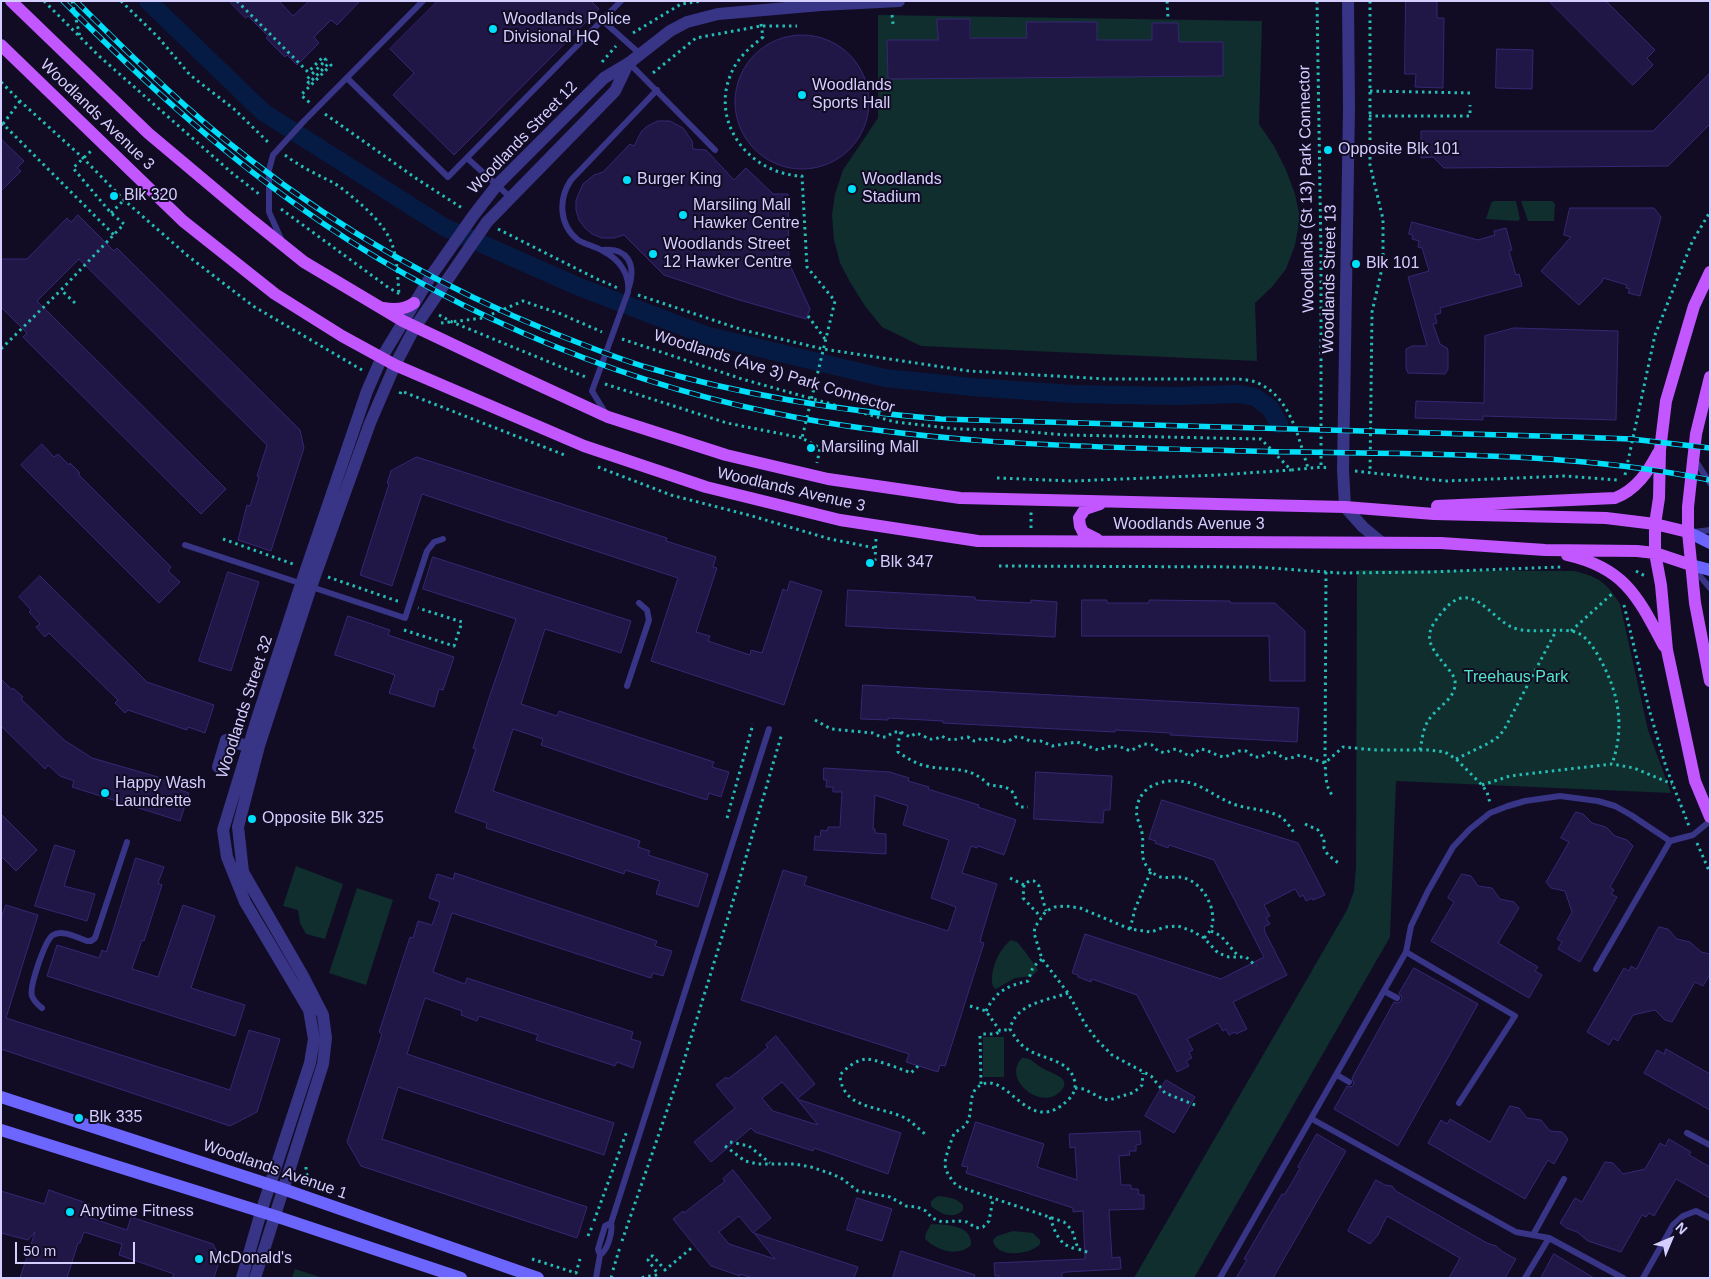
<!DOCTYPE html>
<style>
body{margin:0}
#map{position:relative;width:1711px;height:1279px;overflow:hidden;background:#110c24;font-family:Helvetica,sans-serif}
canvas{display:block}
.frame{position:absolute;inset:0;border:2px solid #d5cfff;pointer-events:none}
.north{position:absolute;left:1646px;top:1214px;width:50px;height:50px;-webkit-text-stroke:4px #110c24;paint-order:stroke;rotate:45deg;font-size:14px;font-weight:700;line-height:20px;text-align:center;color:#d5cfff}
.north::after{content:'';display:block;margin:auto;width:18px;height:22px;background:#d5cfff;clip-path:polygon(50% 0,100% 100%,50% 72%,0 100%)}
.scale{position:absolute;left:15px;top:1242px;width:120px;height:22px;box-sizing:border-box;border:2px solid #d5cfff;border-top:0;padding-left:6px;font-size:15px;line-height:18px;white-space:nowrap;color:#d5cfff;-webkit-text-stroke:4px #110c24;paint-order:stroke}
</style>
<div id="map">
<canvas width="1711" height="1279"></canvas>
<div class="frame"></div>
<div class="north">N</div>
<div class="scale">50 m</div>
</div>
<script>
const c = document.querySelector('canvas').getContext('2d');
c.lineJoin = 'round';
function fillPath(path, color) {
  c.fillStyle = color;
  c.fill(path, 'evenodd');
}
function strokePath(path, color, width, dash) {
  c.strokeStyle = color;
  c.lineWidth = width;
  c.lineCap = dash ? 'butt' : 'round';
  c.setLineDash(dash || []);
  c.stroke(path);
}
function drawText(font, color, halo, rows, align = 'center') {
  c.font = font + ' Helvetica,sans-serif';
  c.lineWidth = 4;
  c.setLineDash([]);
  c.textBaseline = 'middle';
  c.strokeStyle = halo;
  c.fillStyle = color;
  for (const [text, x, y, turn = 0] of rows) {
    c.save();
    c.translate(x, y);
    c.rotate((+turn || 0) * Math.PI / 180);
    c.textAlign = isNaN(turn) ? turn : align;
    if (halo) c.strokeText(text, 0, 0);
    c.fillText(text, 0, 0);
    c.restore();
  }
}
fillPath(new Path2D(`
 M878 15 1262 21 1259 124 1274 146 1286 170 1295 194 1300 218 1295 245 1286 269 1272 287 1255 303 1257 361 921 346 882 327 865 306 850 282 840 263 834 240 832 215 835 194 843 170 878 118ZM938 19H970L971 38H1027V22H1097V40H1152L1178 23 1179 42H1223V76L888 78 887 40H938Z
 M1494 201H1516L1520 219 1518 221 1486 219 1491 203Z
 M1521 201H1552L1555 204 1554 221H1528Z
 M1357 570 1574 571C1599 577 1606 582 1620 604L1648 730 1671 793 1396 781 1390 937 1194 1278H1134L1347 910 1354 891 1356 868Z
 M296 866 343 884 325 939 306 934 300 923 298 910 283 906Z
 M357 888 393 900 366 985 329 973Z
 M1011 940 1017 942C1021 946 1037 967 1038 970L1032 976 1015 978 996 989 993 987C989 972 998 950 1011 940Z
 M983 1037H1004V1077H983Z
 M1022 1058C1031 1057 1035 1064 1042 1068 1052 1074 1074 1078 1060 1092 1041 1111 1001 1079 1022 1058Z
 M938 1196C947 1197 957 1198 963 1205V1210C953 1220 940 1214 931 1206V1201Z
 M931 1224C946 1225 972 1224 971 1245 957 1258 937 1250 925 1239L926 1233Z
 M1013 1231 1033 1233 1040 1240V1244C1031 1255 995 1259 993 1240L997 1236Z
 M295 1269 320 1277 319 1278H292Z`), '#0f2e2d');
strokePath(new Path2D(`
 M148 1 263 112 444 227 577 286 705 335 885 378 973 387 1073 394 1175 396 1239 394 1255 397 1270 408 1279 424`), '#061b43', 18);
const building = new Path2D(`
 M229 1H279L293 16 309 1H360L337 25 331 20 314 37 319 43 297 65 287 55 285 57 266 38 268 36 248 16 246 18Z
 M438 1H591L599 9 454 155 393 95 414 73 390 49Z
 M1406 1H1437V18H1444L1443 88 1415 87 1416 74H1405Z
 M1549 1H1606L1655 50 1647 58 1653 65 1633 85Z
 M937 19H970V38H1027L1026 22H1097V40H1152V23H1178L1179 42H1223V76L888 79 887 40H938Z
 M735 102a67 67 0 1 1 134 0a67 67 0 1 1-134 0Z
 M1497 49 1533 50 1532 89 1496 88Z
 M1710 73V124L1668 166 1444 168 1433 157 1421 158V131H1653Z
 M658 121H670L683 128 692 141 693 149 706 150 734 180 746 168 773 194H788L789 263 810 309 806 319 736 299 664 275 624 235 614 238H602L592 234 585 228 579 220 576 210V200L583 184 594 175 603 172 630 144 634 146 641 132 646 127Z
 M1 139 24 161 17 168 21 171 1 191Z
 M1570 208H1654L1661 217 1640 296 1628 293 1630 289 1626 288 1627 285 1603 278 1602 282 1579 305 1541 271 1571 237 1564 235Z
 M78 215 114 251 117 248 300 430 304 448 271 551 238 540 247 505 250 506 259 477 257 476 267 445 79 259 37 301 226 489 201 514 23 337 27 333 1 307V259H27L67 218 71 222Z
 M1412 222 1478 240 1495 235 1494 231 1506 228 1512 250 1509 251 1516 275 1519 274 1522 286 1440 308 1441 313 1435 315 1437 323 1433 324 1440 344 1447 348 1448 351V369L1445 374 1408 373 1406 368V349L1412 346H1427L1408 277 1429 271 1422 248 1418 247 1419 241 1412 239 1413 235 1409 234Z
 M1514 328 1618 331 1616 420 1483 416V420L1415 418 1416 401 1484 403 1485 336Z
 M42 444 54 457 58 454 69 465 70 463 80 473 78 474 171 567 168 571 180 582 159 603 21 465Z
 M417 457 667 538 666 541 716 557 713 567 717 568 696 632 710 636 708 641 750 655 751 650 762 653 783 589 787 591 790 581 822 591 784 705 651 661 678 578 422 494 392 586 360 575 389 484 387 483 391 471Z
 M433 557 631 621 621 653 545 629 521 704 557 716 559 711 714 762 712 767 729 772 721 797 709 793 707 800 629 775 541 745 543 739 513 729 493 791 640 841 638 847 650 851 648 855 708 874 698 907 656 894 660 881 625 870 624 874 486 828 487 823 455 812 476 749 473 748 489 698 516 619 423 589Z
 M228 572 259 582 231 671 199 661Z
 M40 576 147 682 214 705 205 733 188 727 187 730 128 710 125 713 115 703 118 700 49 633 45 637 36 627 40 624 29 612 31 610 19 597Z
 M848 590 975 597V600L1031 603V600L1057 602 1055 637 846 626Z
 M1082 600H1107V603H1149V600L1230 601V603H1275L1305 631V681H1270L1269 636H1082Z
 M348 616 390 630 388 635 454 657 443 690 439 689 434 707 389 693 395 675 335 655Z
 M1 679 12 690 13 688 23 697 21 699 64 740 92 758 158 777V778L173 783 172 787 189 793 180 821 72 787 74 781 60 776 48 765 45 769 1 726Z
 M863 685 1299 708 1297 742 1170 735 1171 733 1115 730V732L943 723V721L888 718V720L861 719Z
 M824 768 890 772 909 778 908 781 929 787 928 789 979 805 978 807 1016 820 1004 855 978 846 977 848 971 846 962 873 997 884 982 934 980 942 984 943 945 1066 940 1065 938 1072 906 1062 909 1054 741 1000 783 870 807 877 804 885 948 931 956 907 931 898 949 840 903 825 908 806 875 795 873 829H875V833L886 834V854L814 850 815 836 820 837 821 830 827 831 828 827H840L842 792H833V787H826L827 780H824Z
 M1036 772 1112 776 1110 810H1104L1103 823 1034 819Z
 M1162 800 1298 843 1325 895 1313 900 1312 898 1306 901 1303 895 1300 897 1295 889 1264 905 1270 916 1266 918 1270 924 1264 927 1265 932 1287 975 1233 1002 1247 1029 1236 1034 1235 1032 1229 1035 1226 1029 1223 1031 1218 1023 1187 1039 1193 1050 1189 1052 1192 1058 1186 1061 1189 1066 1177 1072 1137 995 1092 979 1091 982 1078 977V975L1072 973 1085 934 1221 979 1264 957 1214 860 1169 845 1168 848 1155 843 1156 841 1149 839Z
 M1576 812 1583 814 1592 823 1606 827 1615 836 1627 840 1633 846 1610 887 1614 890 1611 894 1617 897 1580 962 1558 949 1562 942 1557 939 1572 912 1565 891 1551 888 1546 882 1569 842 1561 838Z
 M1 814 37 850 16 871 1 856Z
 M55 845 75 851 64 886 95 894 87 921 35 906Z
 M136 858 164 867 158 883 162 885 144 941 142 940 132 969 158 977 183 905 215 916 191 988 245 1005 235 1036 47 976 57 945 99 958 102 950 106 952Z
 M455 873 657 941 655 946 672 951 663 976 653 973 651 978 452 913 433 972 465 984 467 978 633 1032 631 1039 641 1042 633 1068 617 1062 615 1066 536 1040 538 1035 479 1016 477 1021 461 1015 462 1011 425 998 407 1054 614 1123 604 1155 398 1087 382 1139 587 1207 577 1238 361 1166 347 1142 382 1034 379 1032 410 937 413 938 418 921 432 925 440 902 429 898 437 874 453 879Z
 M1462 874 1471 876 1478 886 1492 888 1500 899 1514 902 1519 908 1498 943 1538 967 1535 971 1542 975 1529 998 1431 941 1454 902 1448 898Z
 M6 905 38 915 6 1018 230 1090 249 1030 280 1039 257 1112 230 1126 1 1049V919Z
 M1659 927 1668 929 1677 939 1690 942 1701 952 1710 954V974L1703 986 1695 982 1672 1022 1665 1020 1655 1010 1633 1015 1618 1041 1613 1038 1609 1045 1587 1032 1624 968 1629 971 1631 966 1636 969Z
 M1414 968 1478 1004 1398 1146 1334 1109 1347 1086 1351 1087 1354 1084 1352 1078 1394 1002 1398 1003 1401 1001 1402 997 1399 994Z
 M776 1036 815 1084 797 1099 782 1082 762 1098 773 1111 818 1125 797 1099 901 1133 888 1174 814 1148 813 1151 755 1132 751 1128 711 1162 694 1142 735 1108 716 1085 726 1077 728 1079 755 1058 768 1047 766 1045Z
 M1666 1049 1710 1074V1110L1644 1073 1657 1050 1664 1054Z
 M1166 1080 1195 1097 1174 1133 1145 1116Z
 M1510 1106 1519 1108 1527 1118 1541 1120 1550 1131 1562 1132 1568 1139 1554 1164 1548 1160 1525 1199 1428 1143 1441 1120 1447 1124 1450 1119 1490 1142Z
 M976 1122 1044 1144 1037 1167 1077 1180 1075 1147 1070 1148 1069 1134 1140 1131 1141 1144 1136 1145V1151H1129L1130 1155 1119 1156 1121 1185H1131V1189H1138L1139 1195H1144V1209L1109 1210 1112 1258 1120 1257 1121 1269 1066 1272 1062 1273V1278H1000V1276H995L994 1263 1085 1259 1083 1211 1073 1212V1208L966 1173 968 1167 962 1166Z
 M1317 1134 1346 1151 1273 1278H1236L1247 1260 1244 1259 1282 1194 1284 1195 1291 1184 1300 1168 1298 1167Z
 M1669 1139 1691 1152 1689 1155 1710 1167V1198L1676 1179 1654 1216 1649 1213 1646 1217 1642 1215 1621 1252 1588 1241 1577 1232 1566 1228 1560 1223 1575 1198 1582 1202 1605 1162 1613 1163 1623 1174 1645 1169 1660 1143 1665 1146Z
 M733 1170 771 1218 753 1233 739 1216 719 1232 729 1244 775 1259 754 1233 858 1267 854 1278H753L740 1274V1276L711 1266 673 1219 683 1211 684 1213 720 1185 725 1181 723 1179Z
 M1376 1180 1385 1185 1392 1186 1396 1191 1487 1243 1496 1246 1503 1252 1516 1259 1505 1278H1449L1460 1258 1387 1216 1378 1235 1370 1244 1348 1231Z
 M49 1190 89 1204 85 1216 127 1230 131 1217 213 1244 220 1258 214 1278H172L174 1274 119 1255 122 1244 84 1232 80 1243H78L67 1278H20L35 1232 28 1240 1 1233V1191L44 1204Z
 M857 1198 892 1209 882 1241 847 1230Z
 M901 1251 975 1275 974 1278H893Z
 M1554 1254 1594 1278H1541Z`);
fillPath(building, '#211746');
strokePath(building, '#372774', 1);
strokePath(new Path2D(`
 M44 1 99 56 232 173 259 194
 M72 1 80 37
 M121 1 158 37 190 75 234 109 270 144
 M237 1 308 72 323 57 326 60 306 80 309 83 329 63 331 65 301 95 310 103
 M1167 1 1168 18
 M1317 1 1321 255V467
 M1370 1V165L1383 219V264L1372 312 1370 473
 M892 15 893 24
 M761 24 763 37C753 45 743 53 736 64 705 115 745 174 802 176L807 267 835 301 802 438 820 448 817 463
 M633 33 681 4 702 1
 M602 62 616 46
 M653 73 696 38 761 26H797
 M1 82 20 101 83 158 124 200 188 256 253 306 362 370
 M1370 91 1470 93
 M325 114 417 179 462 208
 M1369 116H1470V105
 M3 124 20 101
 M1 125 3 124 114 235
 M285 155C299 166 316 174 332 182 343 188 353 198 363 206 397 238 396 251 399 295
 M281 209 389 288 400 294
 M111 213 133 191
 M498 229 597 279 618 288
 M638 295 743 330 823 349 969 371 1107 379H1239C1245 380 1252 380 1258 383 1291 398 1298 437 1308 468
 M75 303 61 290 124 224 111 213 73 168 92 150
 M439 315 452 322 588 378
 M808 316 825 339
 M441 323 483 318 523 301 561 314 602 332
 M622 339 742 379 895 422 957 429 1005 430 1067 435 1261 439 1291 470 1321 467 1329 468
 M1 347 2 348 61 290
 M605 384 727 423 802 438
 M400 394 401 391 567 456
 M598 467 671 495 752 516 830 539 875 548
 M1355 471 1445 481 1565 476 1618 480
 M1625 475 1655 335 1692 242 1710 212
 M997 478 1073 481 1218 475 1291 470
 M1031 528V512
 M223 539 293 564
 M875 561 876 539
 M999 566 1256 567 1340 573 1429 572 1561 567
 M1636 571 1645 576
 M1326 572 1325 763C1326 775 1325 788 1334 797
 M328 577 400 602
 M1624 605 1649 709 1666 767 1689 826
 M404 630 454 646 462 622 418 608
 M1571 631 1614 592
 M815 720 831 729 873 733 881 737H886L894 732H901L910 737 916 733C929 737 929 743 942 736 952 743 957 738 968 737 974 742 975 742 982 738L987 740 990 738 1007 742 1015 737H1021L1030 741H1041L1052 746 1077 742 1098 750C1113 745 1115 744 1130 751L1144 744 1152 745 1158 751 1165 753C1180 745 1177 752 1191 756L1200 749 1206 750 1219 756 1225 757 1239 751H1246L1254 757H1261L1270 752 1277 753 1283 758 1288 759 1300 755 1325 763 1343 747 1376 750H1428L1445 752 1456 759 1482 785 1487 792 1490 803
 M901 732 898 743V752C907 758 916 764 926 766 952 772 968 764 989 785 1003 787 1014 785 1017 804L1021 807H1028
 M1420 750C1422 740 1423 729 1428 721 1436 707 1457 699 1455 681 1454 675 1449 670 1445 665 1426 642 1423 634 1444 610 1472 577 1491 620 1514 628 1533 635 1562 626 1578 633 1588 638 1595 650 1600 659 1619 693 1625 727 1612 764
 M1456 759 1489 743 1498 737 1504 730 1556 631
 M1482 785 1510 776 1612 764 1634 768 1672 784
 M727 818 753 724
 M1305 824 1318 830 1324 839V848L1328 855 1341 865
 M1697 843 1710 873
 M1010 878 1024 885 1029 881H1034L1039 886 1046 911
 M1024 885 1023 898 1041 917
 M1130 929 1135 909 1151 871
 M1211 931 1221 936 1239 957
 M1204 938C1213 929 1214 923 1212 911 1209 895 1194 876 1176 877 1166 877 1161 880 1152 872 1137 859 1145 847 1142 833 1140 823 1135 817 1137 807 1142 779 1177 776 1199 786 1211 792 1221 799 1233 804 1247 809 1263 809 1277 815 1285 818 1290 827 1295 834
 M1068 993C1046 1001 1016 1003 1010 1029 1015 1037 1019 1044 1027 1049 1041 1059 1068 1059 1074 1079 1077 1086 1074 1094 1069 1099 1030 1139 1010 1074 983 1084 965 1091 975 1112 966 1124 964 1128 957 1130 954 1134 952 1138 945 1158 945 1163 945 1172 951 1179 957 1186L1064 1222 1072 1230 1078 1249 1090 1253
 M970 1006 986 1011 1000 1031 1010 1029
 M986 1011C996 991 1007 986 1028 981L1033 967 1042 959
 M918 1066 911 1073C901 1069 875 1059 866 1059 856 1060 846 1068 840 1075 842 1109 879 1106 903 1117 912 1121 919 1130 928 1136
 M981 1084 980 1036 983 1034H996L1000 1031
 M1075 1088 1084 1089 1103 1099 1109 1100 1132 1093 1138 1089 1142 1085 1143 1073
 M1195 1105 1165 1093 1151 1076 1112 1055 1097 1040 1085 1024 1068 993 1042 959 1034 933 1035 927 1046 911 1055 907 1066 906 1080 908 1130 929 1151 932 1165 927 1178 926 1192 931 1204 938 1218 953 1229 957H1246L1256 966
 M730 1142 749 1146 770 1163
 M725 1146 745 1161 758 1164H795L811 1167 832 1174 841 1178 858 1191 890 1197 906 1206 917 1207 926 1211 932 1218 942 1222 958 1221 967 1222 976 1228 983 1227 989 1221 993 1199
 M247 1162 263 1161
 M306 1167V1173L314 1186
 M1050 1217C1055 1233 1060 1247 1078 1249
 M594 1221 627 1131
 M588 1236 592 1227
 M622 1241 682 1067 737 888 782 733
 M532 1259 576 1273 580 1259
 M613 1270 620 1247
 M611 1278 613 1273
 M642 1278C647 1275 653 1277 658 1274L648 1260 650 1256H653L665 1270 694 1246`), '#25bdb6', 3, [2.5, 4]);
strokePath(new Path2D(`
 M602 20 639 53
 M629 63 715 150
 M347 78 448 177 621 1
 M467 158 510 197
 M282 241 269 212V170L273 155 304 121 423 1
 M603 250C628 247 636 265 629 287
 M606 414 592 391 628 292C630 274 619 259 603 251 595 246 586 245 578 240 559 225 558 199 571 180L657 90
 M1695 460 1710 483
 M1694 532 1710 530
 M185 545 405 618 427 551 434 542 443 539
 M1693 568 1710 588
 M627 686 649 620 647 610 639 603
 M1406 952 1515 1016 1459 1103
 M1596 969 1670 841
 M1384 991 1397 998
 M42 1008C38 1005 34 1001 32 996 29 987 45 940 53 935 62 929 78 938 87 941H91L95 938 127 842
 M1337 1075 1349 1082
 M1312 1119 1516 1232 1549 1238 1623 1278
 M1687 1133 1710 1145
 M1533 1235 1564 1179
 M600 1255C608 1250 613 1231 611 1223L769 729
 M596 1278 600 1255 598 1249 605 1226 611 1223
 M1220 1278 1406 952 1411 926 1428 891 1453 847 1470 829 1490 813 1508 806 1525 801 1560 796 1598 801 1615 806 1631 815 1670 841 1693 835 1710 821
 M1525 1278 1549 1238
 M1643 1278 1673 1225 1683 1216 1696 1211 1710 1218`), '#383486', 6);
strokePath(new Path2D(`
 M1348 1 1349 108 1343 470 1345 507 1363 527 1381 542
 M218 767 226 740 248 746
 M242 1278 261 1212 310 1063 314 1039 309 1010 245 902 227 857 223 830 257 719 301 584 367 391 382 357 431 276 473 216 497 185 604 78 629 63 670 31 687 22 718 14 821 5 899 1
 M255 1278 323 1064 326 1038 323 1015 303 976 243 872 238 827 259 746 311 587 370 423 395 365 415 327 487 222 615 91 628 64`), '#383486', 12);
strokePath(new Path2D(`
 M1688 532 1710 543
 M1691 565 1710 570
 M1 1097 283 1189 538 1278
 M1 1130 275 1216 461 1278`), '#6c66ff', 12);
strokePath(new Path2D(`
 M11 1 148 133 248 217 304 262 403 321 517 375 608 417 726 455 828 479 960 498 1345 507 1434 514 1606 518 1655 524 1688 532
 M1 45 183 221 275 294 342 336 395 365 584 446 706 487 840 520 978 541 1441 543 1545 550 1637 551 1655 553 1691 565
 M1710 272 1694 306 1666 401 1660 450 1659 498 1655 524V553L1661 585 1667 650 1695 781 1710 817
 M383 308C394 310 405 310 414 303
 M1710 377 1696 434 1688 507V532L1695 603 1710 681
 M1437 506 1615 498C1636 490 1648 472 1658 453
 M1097 539 1083 532 1080 526 1079 518 1085 509 1100 504
 M1567 555C1625 568 1638 597 1664 646`), '#c256ff', 12);
const rail = new Path2D(`
 M63 1C137 75 213 146 298 206 435 304 604 378 769 412 925 445 1088 447 1248 451 1402 455 1558 449 1710 480
 M76 1C132 57 189 113 252 161 345 233 447 290 556 334 587 346 618 359 649 368 746 396 841 411 941 419L1574 437 1631 439 1710 448`);
strokePath(rail, '#00defa', 5.5);
strokePath(rail, '#110c24', 4, [11]);
for (const [x, y, r, color] of [
 [493,29,5,"#00defa"],
 [802,95,5,"#00defa"],
 [1328,150,5,"#00defa"],
 [627,180,5,"#00defa"],
 [852,189,5,"#00defa"],
 [114,196,5,"#00defa"],
 [683,215,5,"#00defa"],
 [653,254,5,"#00defa"],
 [1356,264,5,"#00defa"],
 [811,448,5,"#00defa"],
 [870,563,5,"#00defa"],
 [105,793,5,"#00defa"],
 [252,819,5,"#00defa"],
 [79,1118,5,"#00defa"],
 [70,1212,5,"#00defa"],
 [199,1259,5,"#00defa"]
]) {
  const dot = new Path2D();
  dot.arc(x, y, r, 0, 2 * Math.PI);
  c.fillStyle = color;
  c.fill(dot);
  strokePath(dot, '#110c24', 2);
}
drawText('16px', '#d5cfff', '#110c24', [
 ["Woodlands Police",503,20],
 ["Divisional HQ",503,38],
 ["Woodlands",812,86],
 ["Sports Hall",812,104],
 ["Opposite Blk 101",1338,150],
 ["Burger King",637,180],
 ["Woodlands",862,180],
 ["Stadium",862,198],
 ["Blk 320",124,196],
 ["Marsiling Mall",693,206],
 ["Hawker Centre",693,224],
 ["Woodlands Street",663,245],
 ["12 Hawker Centre",663,263],
 ["Blk 101",1366,264],
 ["Marsiling Mall",821,448],
 ["Blk 347",880,563],
 ["Happy Wash",115,784],
 ["Laundrette",115,802],
 ["Opposite Blk 325",262,819],
 ["Blk 335",89,1118],
 ["Anytime Fitness",80,1212],
 ["McDonald's",209,1259]
], 'left');
drawText('16px', '#d5cfff', '#110c24', [
 ["Woodlands Avenue 3",97,115,44],
 ["Woodlands Street 12",523,138,-46],
 ["Woodlands (St 13) Park Connector",1307,189,-91],
 ["Woodlands Street 13",1330,279,-89],
 ["Woodlands (Ave 3) Park Connector",774,372,17],
 ["Woodlands Avenue 3",791,490,13],
 ["Woodlands Avenue 3",1189,525],
 ["Woodlands Street 32",245,707,-72],
 ["Woodlands Avenue 1",275,1170,19]
]);
drawText('16px', '#52e8c4', '#110c24', [
 ["Treehaus Park",1516,678]
]);
</script>
